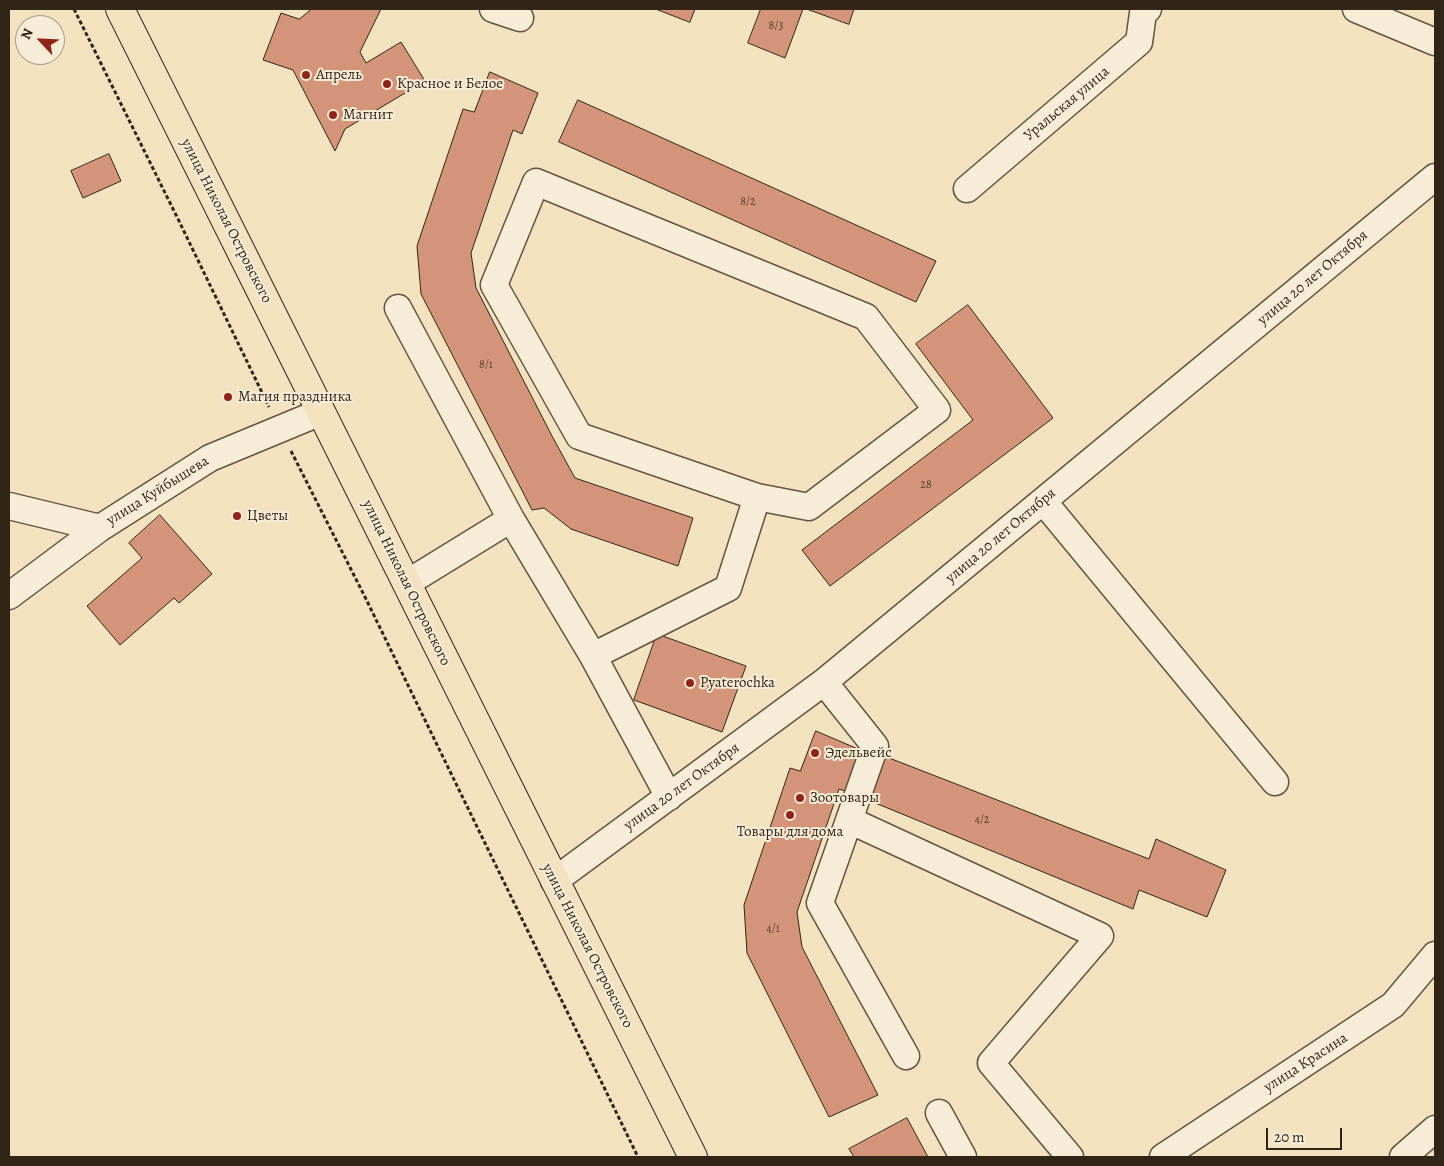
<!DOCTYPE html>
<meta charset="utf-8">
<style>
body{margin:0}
#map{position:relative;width:1444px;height:1166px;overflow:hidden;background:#f3e2c0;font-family:Alegreya,serif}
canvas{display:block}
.frame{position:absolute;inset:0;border:10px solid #312516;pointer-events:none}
.north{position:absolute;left:15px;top:15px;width:50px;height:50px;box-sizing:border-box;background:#f7ecd6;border:1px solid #a89c89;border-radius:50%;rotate:295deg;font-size:14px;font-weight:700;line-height:20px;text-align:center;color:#312516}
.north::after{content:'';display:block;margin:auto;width:18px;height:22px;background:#8f2418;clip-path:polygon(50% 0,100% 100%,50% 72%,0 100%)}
.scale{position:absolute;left:1266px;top:1128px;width:76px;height:22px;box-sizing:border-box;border:2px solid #312516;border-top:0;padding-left:6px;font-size:15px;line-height:18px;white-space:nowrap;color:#312516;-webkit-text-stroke:4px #f7ecd6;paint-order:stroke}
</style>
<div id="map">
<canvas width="1444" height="1166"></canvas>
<div class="frame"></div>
<div class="north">N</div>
<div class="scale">20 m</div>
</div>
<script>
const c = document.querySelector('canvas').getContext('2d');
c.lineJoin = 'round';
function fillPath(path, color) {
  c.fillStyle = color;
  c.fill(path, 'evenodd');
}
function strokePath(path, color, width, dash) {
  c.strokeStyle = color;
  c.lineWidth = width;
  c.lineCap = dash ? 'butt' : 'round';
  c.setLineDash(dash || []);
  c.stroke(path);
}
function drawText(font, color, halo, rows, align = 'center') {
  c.font = font + ' Alegreya,serif';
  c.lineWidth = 4;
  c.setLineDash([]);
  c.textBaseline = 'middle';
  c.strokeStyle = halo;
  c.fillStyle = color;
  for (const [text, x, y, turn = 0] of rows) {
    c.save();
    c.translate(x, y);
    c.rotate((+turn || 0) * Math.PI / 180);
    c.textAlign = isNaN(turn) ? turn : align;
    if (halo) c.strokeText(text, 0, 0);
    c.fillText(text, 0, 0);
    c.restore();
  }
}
const building = new Path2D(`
 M312 9H381L360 52 366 63 401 42 425 81 345 129 335 151 293 70 263 60 281 13 299 19Z
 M656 9H695L690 22Z
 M761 9H803L785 58 748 43Z
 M807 9H854L849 24Z
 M490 72 538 93 522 134 513 130 471 253 476 288 552 436 575 478 693 518 678 566 571 529 544 508 532 510 421 294 417 246 463 109 474 112Z
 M578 100 936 261 916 302 559 142Z
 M109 154 121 181 83 198 71 171Z
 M968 305 1053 418 830 586 802 550 973 420 916 344Z
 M160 515 212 574 179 603 174 598 120 645 87 606 142 558 129 543Z
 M657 634 746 666 722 732 634 700Z
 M816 731 865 752 848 792 839 789 797 912 802 947 878 1095 829 1117 747 953 744 905 790 768 800 771Z
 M884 756 1149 859 1156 839 1226 870 1207 917 1139 890 1133 909 868 800Z
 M907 1118 928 1157H854L849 1149Z`);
fillPath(building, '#d4947a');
strokePath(building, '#312516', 1);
const minor = new Path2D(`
 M493 9 520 18
 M1356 9 1435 42
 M967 189 1139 42 1143 13 1148 9
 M398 308 511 519
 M1043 501 1275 782
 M9 506 100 528
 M407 583 511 519 593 656
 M9 596 100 528 210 458 321 412
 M824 682 875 746 820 903 906 1056
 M669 797 593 656 728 588 757 497 809 507 937 410 866 317 536 182 494 285 579 436 757 497
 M849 820 1100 936 991 1063 1070 1157
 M554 881 824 682 1435 177
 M939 1113 963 1157
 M1163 1157 1393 1005 1435 955
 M1403 1157 1435 1129`);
const major = new Path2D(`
 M120 9 693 1157`);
strokePath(minor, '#625440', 29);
strokePath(major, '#312516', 30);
strokePath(new Path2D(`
 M74 9 179 221 269 407
 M291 451 365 597 638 1157`), '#312516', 3, [4, 2.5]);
strokePath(minor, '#f7ecd6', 26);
strokePath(major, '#f3e2c0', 28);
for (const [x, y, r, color] of [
 [306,75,5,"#8f2418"],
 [387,84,5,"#8f2418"],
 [333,115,5,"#8f2418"],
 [228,397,5,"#8f2418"],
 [237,516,5,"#8f2418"],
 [690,683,5,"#8f2418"],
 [815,753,5,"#8f2418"],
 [800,798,5,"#8f2418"],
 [790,815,5,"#8f2418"]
]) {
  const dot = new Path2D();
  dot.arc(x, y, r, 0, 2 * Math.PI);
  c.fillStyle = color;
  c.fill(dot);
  strokePath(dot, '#f7ecd6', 2);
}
drawText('12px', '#5a412f', null, [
 ["8/3",776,26],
 ["8/2",748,202],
 ["8/1",486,365],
 ["28",926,485],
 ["4/2",982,820],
 ["4/1",773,929]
]);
drawText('15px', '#312516', '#f7ecd6', [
 ["Апрель",316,75],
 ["Красное и Белое",397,84],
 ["Магнит",343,115],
 ["Магия праздника",238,397],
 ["Цветы",247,516],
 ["Pyaterochka",700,683],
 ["Эдельвейс",825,753],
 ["Зоотовары",810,798],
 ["Товары для дома",790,832,"center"]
], 'left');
drawText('15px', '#312516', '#f7ecd6', [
 ["Уральская улица",1067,104,-40],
 ["улица Николая Островского",226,221,63],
 ["улица 20 лет Октября",1313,278,-40],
 ["улица Куйбышева",158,491,-32],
 ["улица 20 лет Октября",1001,536,-40],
 ["улица Николая Островского",406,583,64],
 ["улица 20 лет Октября",682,787,-36],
 ["улица Николая Островского",587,946,63],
 ["улица Красина",1306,1063,-33]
]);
</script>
